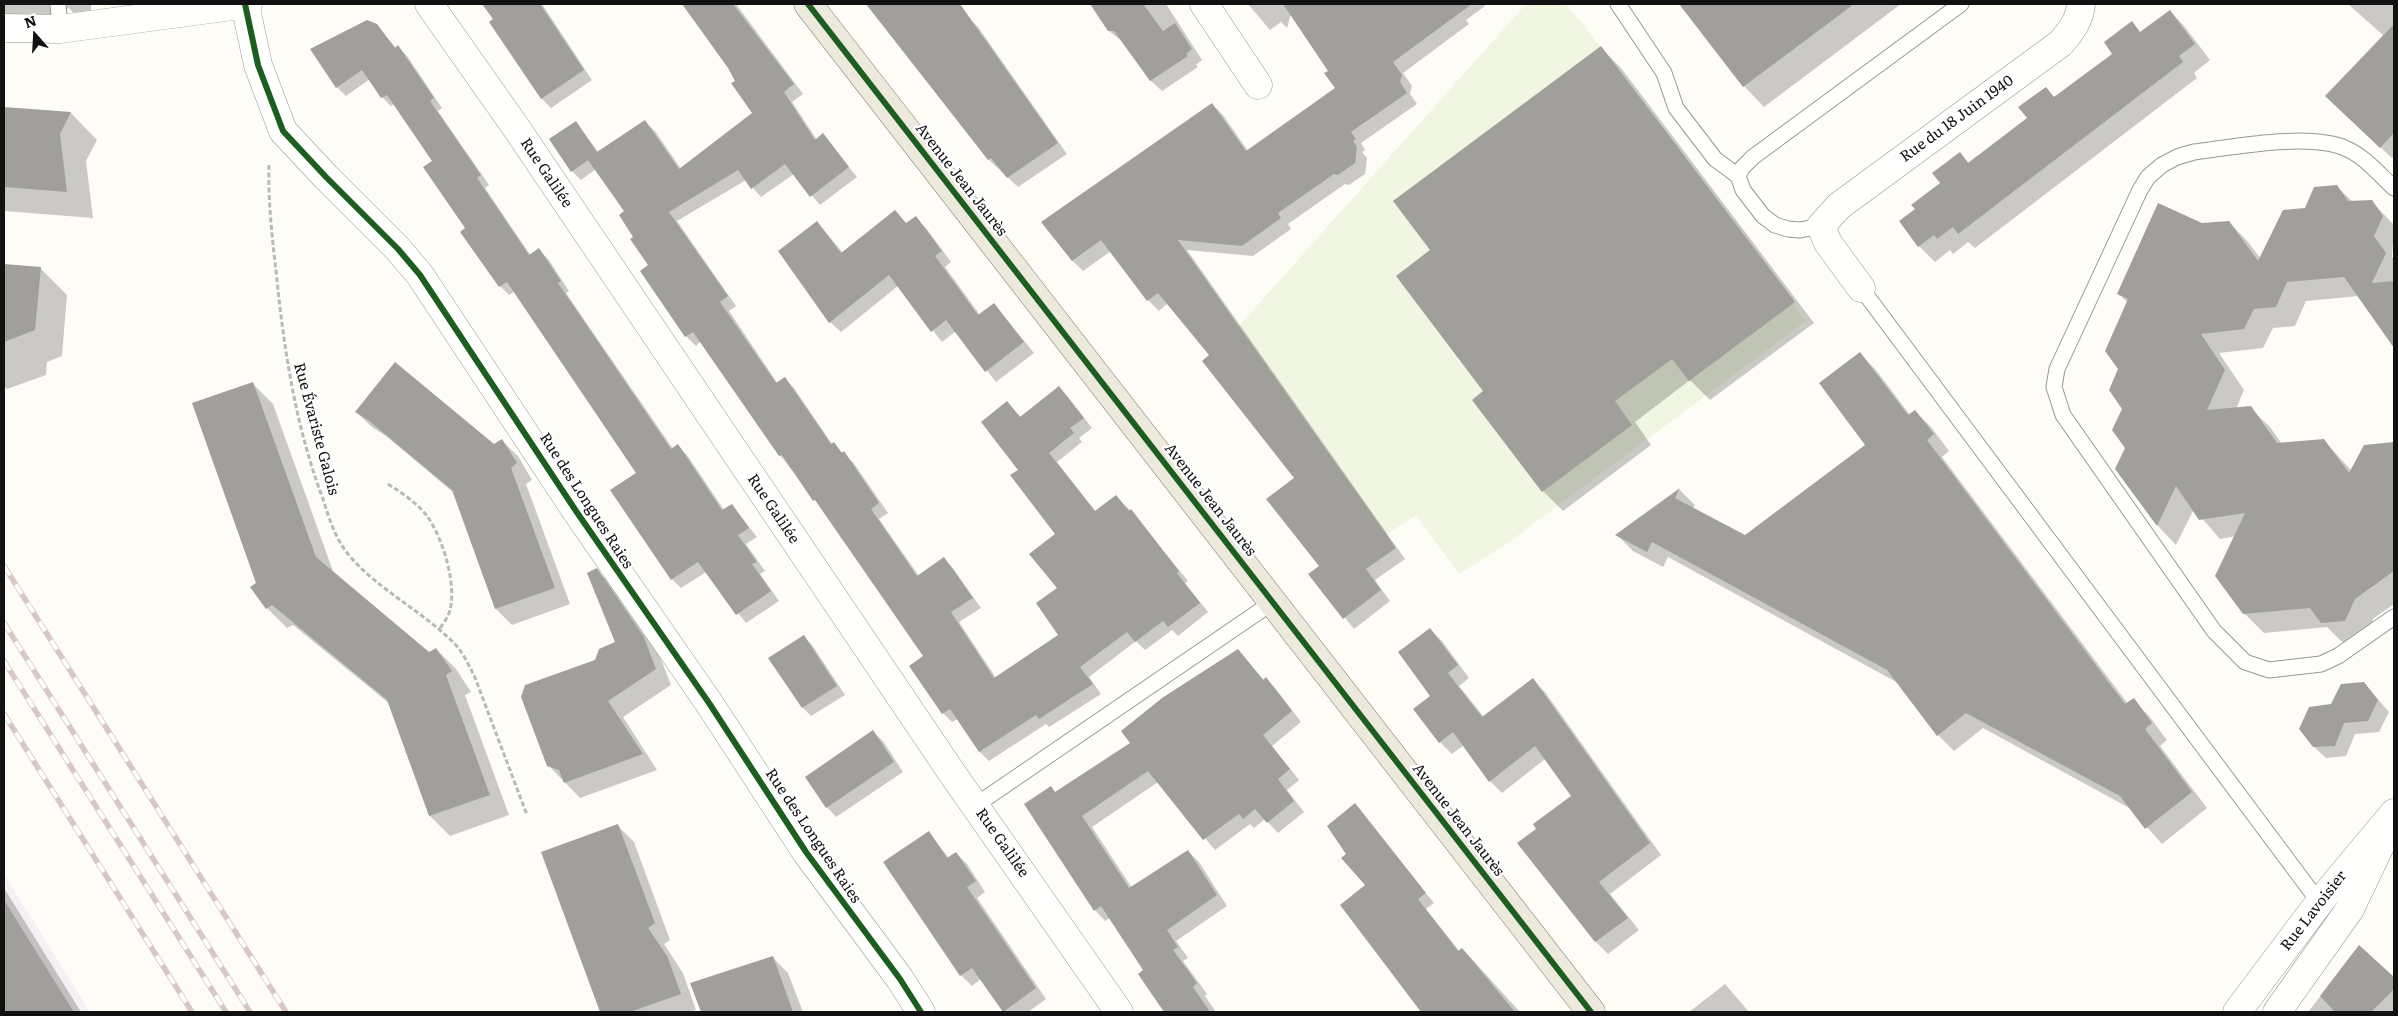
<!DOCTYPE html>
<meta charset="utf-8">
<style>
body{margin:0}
#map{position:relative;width:2398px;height:1016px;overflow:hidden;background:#fdfcf7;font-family:Literata,serif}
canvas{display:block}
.frame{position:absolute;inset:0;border:5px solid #111;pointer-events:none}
.north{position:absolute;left:10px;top:10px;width:50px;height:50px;-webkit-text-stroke:4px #fff;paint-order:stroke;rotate:341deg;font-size:14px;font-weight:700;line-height:20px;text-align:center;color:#111}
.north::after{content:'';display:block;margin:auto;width:18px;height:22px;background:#111;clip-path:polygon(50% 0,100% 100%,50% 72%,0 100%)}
</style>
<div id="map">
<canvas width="2398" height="1016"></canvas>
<div class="frame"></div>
<div class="north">N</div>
</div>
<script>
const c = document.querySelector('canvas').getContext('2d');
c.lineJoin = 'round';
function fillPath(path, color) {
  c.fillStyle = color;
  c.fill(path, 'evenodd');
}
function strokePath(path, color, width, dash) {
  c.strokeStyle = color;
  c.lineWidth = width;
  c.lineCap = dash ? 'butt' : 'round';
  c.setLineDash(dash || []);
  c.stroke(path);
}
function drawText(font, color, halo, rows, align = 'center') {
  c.font = font + ' Literata,serif';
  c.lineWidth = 5;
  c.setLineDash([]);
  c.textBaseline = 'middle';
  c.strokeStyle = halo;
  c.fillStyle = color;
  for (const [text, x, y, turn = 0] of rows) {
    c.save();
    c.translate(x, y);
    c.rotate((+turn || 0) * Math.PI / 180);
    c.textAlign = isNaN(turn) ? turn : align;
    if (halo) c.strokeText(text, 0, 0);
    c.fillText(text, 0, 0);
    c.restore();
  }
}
fillPath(new Path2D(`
 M4 874 90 1012H4Z`), '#f5f0f3');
fillPath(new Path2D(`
 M1526 4H1566C1650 106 1728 214 1806 321L1505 545 1459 574 1416 515 1386 535 1239 326Z`), '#f0f6e1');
fillPath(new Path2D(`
 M4 4H91V19L81 21 69 8 62 12 61 24 4 19Z
 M484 4H542L592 80 551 108 542 99 491 22 495 20Z
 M683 4H736L803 94 792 102 817 140 823 135 857 177 820 205 794 174 761 197 746 180 677 221 736 306 729 311 778 384 784 379 794 388 832 444 853 462 888 513 879 519 919 576 944 559 953 568 981 608 959 622 996 678 1060 636 1057 534 1019 470 1007 403 1021 417 1059 388 1068 397 1092 428 1079 438 1082 442 1057 462 1096 512 1116 497 1131 511 1188 581 1185 583 1208 612 1178 636 1172 630 1145 650 1136 641 1089 677 1101 694 1049 727 1046 724 989 761 980 752 958 719 952 722 943 713 925 656 823 510 780 455 701 341 696 346 686 336 641 272 650 266 635 237 625 211 596 169 581 180 572 171 576 123 599 153 645 122 655 131 681 169 754 114 729 68Z
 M866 4H934L952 28 968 17 978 27 1067 154 1018 187 989 160Z
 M1098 4H1166L1202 60 1196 65 1198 67 1162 91 1151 81 1123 42 1109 31 1104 12Z
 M1248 4H1294L1287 28 1281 22 1270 30Z
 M1306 4H1351L1364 23 1393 4H1483L1485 6 1466 20 1469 24 1403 73 1412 86 1410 94 1417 104 1361 143 1365 150 1362 152 1367 158 1365 174 1349 185 1345 184 1288 224 1291 229 1253 256 1187 250 1405 559 1375 580 1390 601 1354 629 1310 574 1320 566 1296 479 1211 356 1168 303 1159 311 1148 300 1111 251 1083 271 1072 260 1212 104 1223 115 1248 151 1337 88 1330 71 1292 14Z
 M1681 4H1901L1764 107 1744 86Z
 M2348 4H2394V156L2392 158 2338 107 2384 36Z
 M2170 11 2185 27 2210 60 2194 73 2197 78 1975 248 1968 242 1953 254 1950 250 1935 262 1919 246 1900 221 1916 210 1942 183 1960 153 1969 163 2028 118 2046 89 2055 98 2114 54 2131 23 2141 33Z
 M376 25 396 48 398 47 407 56 442 108 438 111 489 185 485 188 531 256 539 250 548 259 569 291 566 293 673 449 677 446 687 455 724 510 732 505 757 537 746 544 765 571 760 574 779 601 746 623 706 572 681 588 672 579 612 490 638 474 515 291 509 295 500 286 467 228 433 161 395 104 391 106 382 97 370 79 346 96 337 87 312 50Z
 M1601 48 1621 68 1814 323 1710 400 1690 380 1635 422 1651 445 1563 511 1543 491 1485 392 1432 251Z
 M4 108 71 113 97 140 86 161 93 218 4 211Z
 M2336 186 2353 202 2371 201 2394 225 2392 257 2394 259V340L2379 325 2359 296 2306 301 2295 326 2273 328 2263 348 2219 353 2244 390 2236 409 2250 408 2270 427 2282 444 2324 441 2352 471 2364 446 2394 443V604L2374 618 2364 640 2342 642 2327 627 2264 633 2244 613 2236 536 2220 539 2194 509 2176 545 2158 526 2117 469 2126 448 2120 369 2127 302 2119 294 2202 225 2229 222 2248 242 2261 259 2305 209Z
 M895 212 907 224 916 218 926 228 951 262 945 267 980 315 994 304 1034 353 996 382 956 331 942 342 898 286 841 332 830 322 817 222 843 253Z
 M4 265 40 268 67 295 62 356 47 362 46 375 7 389 4 386Z
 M1860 354 1876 370 1910 415 1915 411 1931 427 1949 451 1942 457 2128 704 2133 700 2149 716 2167 740 2160 746 2207 808 2162 844 2131 809 1983 728 1954 751 1938 735 1898 683 1668 557 1663 567 1633 551 1617 535 1680 490 1695 505 1693 509 1746 537 1867 446Z
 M253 384 273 404 334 574 429 653 436 649 456 669 471 692 465 695 509 815 450 836 430 816 390 704 293 625 287 628 267 608 257 584Z
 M356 412 494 446 502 441 518 456 532 480 526 484 570 604 512 625 496 609 454 493 386 436 372 427Z
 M596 570 612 585 659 654 671 685 623 717 657 770 580 798 548 765 596 661 616 643Z
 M1430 629 1442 641 1469 678 1459 686 1484 717 1533 680 1545 692 1661 855 1610 894 1639 930 1608 954 1596 942 1519 843 1538 829 1572 796 1545 759 1502 793 1490 781 1464 745 1452 754 1440 742 1432 696Z
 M804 637 812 645 845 695 811 716 803 708 770 658Z
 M1238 650 1264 680 1266 679 1276 689 1301 722 1272 746 1299 780 1287 790 1304 812 1278 833 1265 819 1254 828 1250 824 1215 850 1158 782 1092 827 1132 888 1188 851 1199 862 1227 906 1176 941 1188 958 1183 961 1207 994 1205 996 1216 1012H1165L1140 974 1145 970 1110 918 1105 921 1095 910 1056 793 1131 743Z
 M2364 683 2389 712 2379 732 2355 734 2346 756 2326 758 2314 747 2332 705Z
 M873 732 883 741 903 772 836 817 827 807Z
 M1355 805 1434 903 1426 909 1460 952 1462 949 1472 959 1520 1012H1461L1363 888 1367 885 1347 854Z
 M618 826 634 842 670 940 664 944 683 973 696 1010 689 1012H602L543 853Z
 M929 833 949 858 956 853 967 864 985 892 977 898 1046 999 1028 1012H1004L981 979 972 986 961 975 885 863Z
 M4 888 81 1012H4Z
 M2359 947 2394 979V1012H2308Z
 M772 957 788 973 803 1012H702L692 984Z
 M1725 984 1749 1012H1689Z`), '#0003');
fillPath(new Path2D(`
 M482 4H540L584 70 541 99 489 22 493 19Z
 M682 4H733L794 84 784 92 815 140 823 133 849 167 810 197 785 164 751 189 738 170 669 212 728 296 720 302 776 383 785 377 831 444 834 442 842 453 844 451 879 503 871 509 917 576 944 557 973 598 951 612 994 678 1058 635 1036 603 1057 588 1029 554 1055 534 1010 475 1018 470 981 422 1007 401 1020 417 1059 386 1084 418 1070 428 1074 433 1049 453 1095 511 1116 495 1129 511 1131 509 1179 571 1177 573 1200 603 1168 627 1163 621 1135 642 1127 632 1080 667 1093 684 1039 719 1036 715 979 752 950 709 942 714 909 666 923 656 815 500 813 501 782 455 779 456 693 332 685 337 640 271 648 265 630 239 633 237 619 215 624 211 588 160 571 172 549 139 576 121 597 152 645 120 679 169 752 113 731 83 735 81 728 68Z
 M866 4H960L1058 143 1007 178 991 158 988 160Z
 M1090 4H1143L1163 31 1175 23 1192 49 1186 54 1188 56 1150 81 1114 31H1108Z
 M1283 4H1472L1393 62 1402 75 1400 82 1407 93 1351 132 1356 139 1353 141 1357 147 1355 163 1338 175 1334 174 1278 213 1281 218 1242 246 1178 240 1396 548 1366 569 1381 590 1343 619 1308 574 1319 566 1266 499 1294 478 1202 361 1209 355 1158 293 1147 301 1101 240 1072 261 1041 222 1212 103 1246 151 1335 88 1324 73 1328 71Z
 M1679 4H1854L1743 87Z
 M2170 10 2195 44 2179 56 2183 62 1958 234 1953 227 1937 239 1934 235 1918 247 1899 221 1915 209 1911 205 1940 183 1932 173 1960 152 1968 163 2027 118 2018 107 2046 87 2054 97 2112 54 2104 42 2132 21 2140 32Z
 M367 20 377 24 395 48 398 45 434 98 430 101 481 175 477 178 529 255 539 248 561 281 558 283 671 449 678 444 722 510 732 504 749 528 738 535 757 562 752 564 771 591 736 615 698 562 671 580 610 490 636 473 507 282 499 287 460 232 465 228 423 167 432 161 387 95 381 98 362 70 336 88 310 49Z
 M2394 24V133L2380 148 2325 96Z
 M1601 46 1795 302 1689 381 1672 359 1615 401 1632 425 1542 492 1472 400 1483 391 1396 276 1430 250 1393 201Z
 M4 107 71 112 60 134 67 192 4 187Z
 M2337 185 2348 201 2372 200 2383 216 2374 236 2386 253 2372 283 2394 281V348L2344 277 2287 282 2276 307 2254 309 2244 329 2201 334 2225 370 2207 410 2251 406 2277 443 2324 439 2349 473 2364 445 2394 442V571L2355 599 2345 621 2321 623 2310 608 2243 614 2215 576 2245 513 2199 520 2176 486 2157 526 2115 469 2125 448 2112 430 2122 409 2109 390 2118 369 2105 351 2128 299 2117 294 2158 203 2202 223 2229 221 2258 261 2283 210 2305 208 2314 187Z
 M895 210 906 223 916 216 942 251 935 256 978 315 994 303 1024 342 985 372 946 320 931 332 889 275 829 323 778 251 817 221 841 253Z
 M4 264 41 267 35 330 4 342Z
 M1860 352 1908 415 1915 410 1934 434 1927 440 2125 704 2134 698 2152 723 2145 729 2192 792 2145 829 2120 796 1966 713 1937 736 1887 670 1652 542 1647 552 1615 535 1680 488 1675 498 1745 535 1865 445 1819 383Z
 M395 362 494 444 502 439 517 463 511 468 555 588 495 609 452 490 368 420 355 412Z
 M253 382 316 557 429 652 436 648 452 671 446 675 490 795 429 816 387 700 272 605 266 609 250 587 256 583 192 403Z
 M597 568 644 637 656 669 608 701 643 754 564 783 559 770 547 766 521 697 525 685 595 660 599 649 615 642 587 573Z
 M1430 628 1458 665 1448 673 1482 717 1533 678 1650 843 1599 882 1628 918 1595 942 1517 843 1536 829 1533 824 1571 796 1535 746 1489 782 1453 732 1439 743 1413 709 1430 696 1398 652Z
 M804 635 837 686 802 708 768 658Z
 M1238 649 1263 680 1266 677 1292 711 1263 735 1290 769 1278 779 1294 801 1267 823 1255 809 1243 819 1239 814 1203 840 1148 771 1082 816 1129 888 1188 850 1217 895 1167 930 1178 947 1173 950 1197 983 1193 987 1210 1012H1164L1138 974 1143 970 1101 906 1094 911 1024 804 1051 786 1055 792 1130 743 1121 731 1162 698Z
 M2364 682 2378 700 2368 721 2344 723 2335 746 2313 747 2299 729 2309 707 2331 704 2341 684Z
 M873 730 894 762 826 808 805 777Z
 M1355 803 1426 893 1418 899 1458 951 1462 948 1515 1012H1421L1340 905 1365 885 1341 858 1346 854 1327 826Z
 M618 824 655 923 648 928 667 956 681 994 630 1012H600L541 852Z
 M929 831 947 858 956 852 976 881 967 887 1036 988 1003 1012 972 968 960 976 883 862Z
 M4 900 55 982 74 1012H4Z
 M2359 945 2394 977V989L2371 1012H2335L2320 996Z
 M773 956 793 1012H701L690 983Z`), '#a19f9c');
const service = new Path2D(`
 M58 4 60 29
 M1618 4 1664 73 1676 108 1715 159 1738 176 1743 190 1763 216 1775 225 1788 229 1800 230 1821 226
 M1738 176 1742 168 1753 157 1961 4
 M2394 188C2380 175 2365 157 2347 149 2310 132 2234 147 2194 152L2177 157 2162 165 2148 177 2140 190 2057 369 2054 387 2063 415 2214 631 2245 662 2269 670 2321 664 2338 656 2394 617
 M1861 288 2319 902
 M976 805 1273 602`);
const minor = new Path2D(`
 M245 4 258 65 283 131 326 177 398 249 420 275 576 511 709 703 806 852 900 979 921 1012
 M429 4 517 129 952 773 1119 1012
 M1204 4 1258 85
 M4 28 60 29 248 4
 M1861 288 1828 243 1821 226 1839 206 2061 43C2071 31 2080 20 2081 4`);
const tertiary = new Path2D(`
 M2237 1012 2322 899 2394 813
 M2277 1012 2350 909 2381 844`);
const primary = new Path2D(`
 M808 4 1591 1012`);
strokePath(service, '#979795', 17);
strokePath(minor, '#979795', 29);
strokePath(tertiary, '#979795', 29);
strokePath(primary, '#858482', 29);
strokePath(new Path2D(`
 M269 165C268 201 272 236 276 271 284 349 295 425 323 499 329 518 335 538 348 554 377 589 419 609 452 641 462 650 468 664 474 675L527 815
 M388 484C402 493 417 503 427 516 443 538 458 587 449 613 447 619 442 625 439 630`), '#b9b9b8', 3, [5, 2.5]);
strokePath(service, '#fffffe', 15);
strokePath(minor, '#fffffe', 28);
strokePath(tertiary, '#fffffe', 28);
strokePath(primary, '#ede9dc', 28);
const rail = new Path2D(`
 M4 566 286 1012
 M4 623 250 1012
 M4 661 226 1012
 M4 714 192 1012`);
strokePath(rail, '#d9c6c7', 5.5);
strokePath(rail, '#fff', 4, [11]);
strokePath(new Path2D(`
 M245 4 258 65 283 131 326 177 398 249 420 275 576 511 709 703 806 852 900 979 921 1012
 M808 4 1591 1012`), '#1b5e20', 6);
drawText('15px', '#111', '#fff', [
 ["Rue du 18 Juin 1940",1957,119,-36],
 ["Rue Galilée",546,173,56],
 ["Avenue Jean Jaurès",961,180,52],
 ["Rue Évariste Galois",316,429,75],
 ["Avenue Jean Jaurès",1210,500,52],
 ["Rue des Longues Raies",586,501,57],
 ["Rue Galilée",773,509,56],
 ["Avenue Jean Jaurès",1458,820,52],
 ["Rue des Longues Raies",813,836,56],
 ["Rue Galilée",1002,843,55],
 ["Rue Lavoisier",2314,911,-52]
]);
</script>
